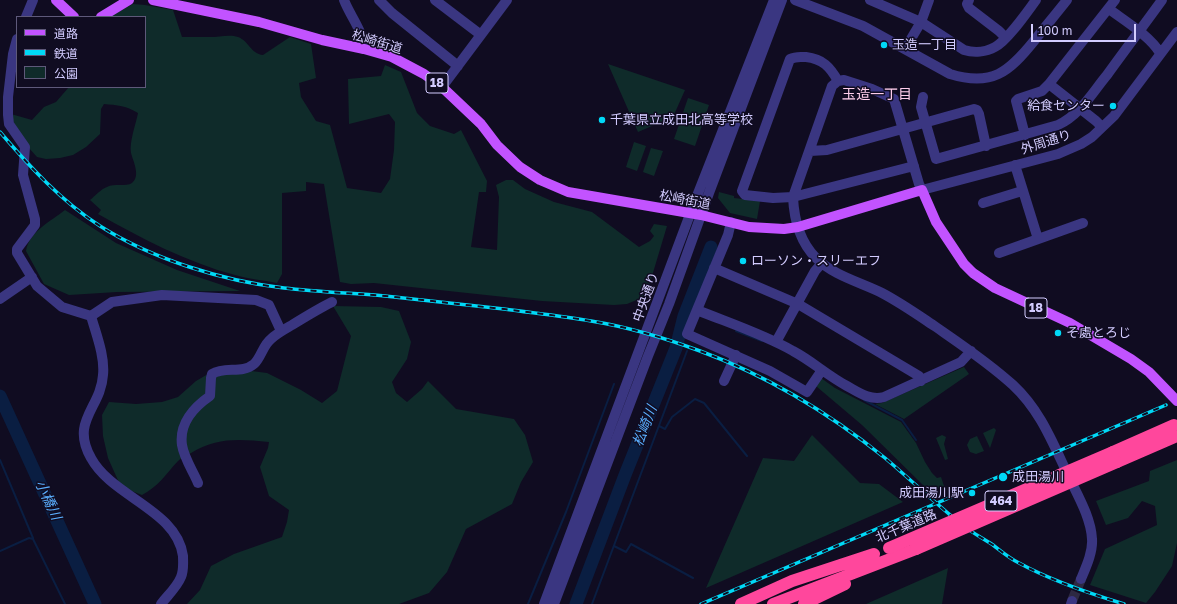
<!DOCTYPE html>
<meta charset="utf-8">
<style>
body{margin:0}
#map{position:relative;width:1177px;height:604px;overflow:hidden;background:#100c21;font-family:"Golos Text","Noto Sans JP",sans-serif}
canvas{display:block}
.legend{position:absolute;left:16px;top:16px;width:130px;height:72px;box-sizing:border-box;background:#100c21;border:1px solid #5e597a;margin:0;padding:5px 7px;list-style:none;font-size:12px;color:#d3ccff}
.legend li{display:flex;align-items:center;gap:8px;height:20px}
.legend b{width:20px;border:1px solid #5e597a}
.scale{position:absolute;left:1031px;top:24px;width:105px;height:18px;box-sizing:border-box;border:2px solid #d3ccff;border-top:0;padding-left:5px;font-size:12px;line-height:14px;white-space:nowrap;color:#d3ccff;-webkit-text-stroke:3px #100c21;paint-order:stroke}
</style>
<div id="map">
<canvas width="1177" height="604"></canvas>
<ul class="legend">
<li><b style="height:5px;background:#c253ff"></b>道路</li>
<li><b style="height:5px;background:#00d9f7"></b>鉄道</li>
<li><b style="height:11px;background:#0f2b2a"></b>公園</li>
</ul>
<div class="scale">100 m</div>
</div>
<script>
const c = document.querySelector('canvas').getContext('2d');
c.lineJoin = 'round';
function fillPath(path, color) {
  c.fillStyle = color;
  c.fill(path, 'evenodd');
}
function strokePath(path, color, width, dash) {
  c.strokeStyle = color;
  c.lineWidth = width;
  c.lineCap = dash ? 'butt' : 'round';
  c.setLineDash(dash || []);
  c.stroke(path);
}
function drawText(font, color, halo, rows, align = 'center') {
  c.font = font + ' "Golos Text","Noto Sans JP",sans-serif';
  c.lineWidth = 3;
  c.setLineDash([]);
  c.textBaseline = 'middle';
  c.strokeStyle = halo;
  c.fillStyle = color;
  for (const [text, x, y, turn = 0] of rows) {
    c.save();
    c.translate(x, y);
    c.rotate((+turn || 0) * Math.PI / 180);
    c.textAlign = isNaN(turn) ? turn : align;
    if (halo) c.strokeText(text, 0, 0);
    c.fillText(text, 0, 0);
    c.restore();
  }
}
fillPath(new Path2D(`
 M133 4 145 5 173 10 182 37C191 37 201 37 210 37 219 37 230 34 238 37 249 41 251 54 263 55L290 37 311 44 316 78 299 83 301 97 316 121 330 125 347 188 381 193 390 179 394 150 395 122 389 114 349 124 348 79 381 76 385 65 401 72 417 113 430 126 454 134 461 130 487 181 486 192H479L471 247 497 250 499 197 496 185 506 180H513L525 189 554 202 592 212 639 247 650 241 654 236 650 231 654 224 667 226 646 296 627 304 614 305 542 301 374 283 351 284 340 282 324 184 306 182V191L282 193V274L277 283C263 280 248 279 235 275 186 262 141 238 98 214L101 210 90 200C95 196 101 189 107 187 114 183 126 187 132 183 141 176 133 161 131 153 129 142 136 124 138 113 127 106 117 105 104 104L101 109 100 134 86 147 73 155 60 158 46 159 37 157 18 136 11 114 32 120 44 107 56 102 69 87H145V17H109Z
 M608 64 685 90 673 117 638 132Z
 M688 98 709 105 695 146 674 139Z
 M634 142 646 146 637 171 626 167Z
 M651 148 663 151 654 176 643 172Z
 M719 192 734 196V198L760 201 757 219 730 213 718 198Z
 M65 210 116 243 177 270 240 291 117 292 69 295 44 284 26 251C29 232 51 221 65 210Z
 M333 306 381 307 399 311 411 342 407 359 392 382 396 393 407 402 422 389 428 381 456 409 514 419 525 435 533 462 521 482 512 504 466 529 447 572 429 593 399 604H187L200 590 211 566 234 554 282 537 287 522 289 510 269 496 260 467 268 448 269 442C239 439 217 437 191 453 186 455 181 458 178 461 165 475 159 486 142 495L121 487 108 458 103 436 102 415 109 402 136 404 162 402 178 397 196 381 220 367 267 373 301 390 322 403 337 391 351 336Z
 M964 367 969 374 904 419 875 404 882 403Z
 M814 373 835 388 901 422 916 443 925 462 932 473 937 478 941 477 944 486 931 491 926 488 862 425 810 381Z
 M994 428 996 430 990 448 983 433Z
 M812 435 860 483 879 484 903 502 706 588 763 458 794 461Z
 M942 435 946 437 944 444 948 459 945 460 936 438Z
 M977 436 984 451 976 454 970 452 967 445 970 439Z
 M1177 460V543L1172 566 1155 592 1146 603 1090 585 1105 549 1157 525 1155 506 1142 501 1128 518 1106 525 1096 501 1149 481 1150 471Z
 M948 568 942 604H866Z`), '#0f2b2a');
strokePath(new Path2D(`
 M736 331 762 341
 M864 400 902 420 916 440
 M659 426 665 429 672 417 695 399 704 403 747 456
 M0 460 33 538
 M614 546 626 552 631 544 693 578
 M0 551 29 538 33 539 65 604
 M528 604 566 512 614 384
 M592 604 687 351`), '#0a1e42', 2);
strokePath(new Path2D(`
 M0 396 95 604
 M576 604 625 475 676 348 684 316 711 247`), '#0a1e42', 13);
strokePath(new Path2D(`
 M1072 601 1081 579`), '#2d2942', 10, [10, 5]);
strokePath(new Path2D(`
 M344 0C350 16 363 30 364 49
 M379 0 392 13 458 66
 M435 0 481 35
 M795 0 863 26 950 74C992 87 1009 72 1034 41 1045 27 1056 14 1067 0
 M870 0 921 22 964 50C974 53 986 52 995 47 1008 40 1027 12 1036 0
 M969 0 967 4 969 8 999 31 1006 38
 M1109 9C1125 21 1150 36 1160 53
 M26 17 33 0
 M17 39 13 54 8 97V115L9 124 25 147 23 175 35 219V225L17 249V253L37 286 62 307 91 316
 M905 49 921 22 929 0
 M838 81C830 67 823 59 806 57 800 57 796 56 790 59L742 191 745 195 773 198 793 197 914 166
 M1049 84 1096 121 1102 127
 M442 87 507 0
 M923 97 921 107 936 159 1058 125C1080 115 1092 93 1107 75 1125 50 1144 25 1162 0
 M1025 135 1016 101 1018 99 1042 91 1049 84 1115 0
 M810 151 827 150 974 109 977 110 979 114 986 146
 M1015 165 1038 239
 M983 203 1022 191
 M731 222 728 235 687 334 770 371 807 392 822 370
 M999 253 1083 223
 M714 268 798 304 919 376 921 381
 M0 299 32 277
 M697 310C729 323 763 334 793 351 812 361 828 376 847 386 858 392 870 401 884 397L961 362 971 351
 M91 316C96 334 105 356 103 375 101 408 70 421 91 458 112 497 177 510 183 556 183 563 184 570 181 577 177 587 168 595 161 604
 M91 316 112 302 162 295 256 300 269 305 281 331
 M776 342 815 271 822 263
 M724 381 736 355
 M198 483C193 471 184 458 182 445 179 424 194 407 210 396L211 378 212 374C225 366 242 374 254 364 261 358 263 345 271 339 277 333 285 329 292 325 305 317 318 309 332 302
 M1081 579C1086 567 1093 552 1092 539 1091 518 1078 496 1069 477 1053 444 1041 411 1013 385 989 363 962 345 936 327 918 315 901 303 882 293 860 282 834 276 816 258 800 242 794 219 793 197L832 86 838 81 844 80 872 89 894 99 919 184 922 190 1058 154 1081 144 1092 137 1114 116 1177 32
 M544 604 695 201 774 0
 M554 604 648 356 669 304 709 193 782 0
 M1071 604 1072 601`), '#3a3681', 10);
strokePath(new Path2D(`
 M56 0 74 17
 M153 0 259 22 322 40 364 49 392 57 424 74 442 87 481 124 497 145 520 167 540 180 568 192 701 215 749 227 784 229 798 227 922 190 936 222 964 264 973 273 995 288 1070 323 1131 359 1149 372 1177 401
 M101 17 129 0`), '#c253ff', 10);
strokePath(new Path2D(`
 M1113 452 1174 425
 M1117 462 1177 436
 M741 604 792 581 874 554
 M773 604 916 549
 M804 604 845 584`), '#ff479c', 12);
const rail = new Path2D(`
 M0 132C30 167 61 201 100 226 152 259 223 281 284 288 318 292 351 293 385 296 425 300 464 305 504 309 533 313 562 316 591 321 628 327 665 338 700 351 768 376 829 413 885 458 911 480 935 503 961 524 971 532 982 538 993 545 1001 551 1009 558 1019 563 1052 581 1088 593 1124 604
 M701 604 1166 405`);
strokePath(rail, '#00d9f7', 3.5);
strokePath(rail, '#100c21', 2, [6]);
strokePath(new Path2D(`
 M889 548 1113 452
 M916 549 1117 462`), '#ff479c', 12);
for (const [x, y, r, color] of [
 [884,45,4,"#00d9f7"],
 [1113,106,4,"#00d9f7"],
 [602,120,4,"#00d9f7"],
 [743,261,4,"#00d9f7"],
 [1058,333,4,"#00d9f7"],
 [1003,477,5,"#00d9f7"],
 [972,493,4,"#00d9f7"]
]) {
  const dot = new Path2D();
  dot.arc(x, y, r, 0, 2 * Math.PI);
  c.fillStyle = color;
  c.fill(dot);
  strokePath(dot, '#100c21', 1.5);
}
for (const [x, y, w] of [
 [437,83,22],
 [1036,308,22],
 [1001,501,32]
]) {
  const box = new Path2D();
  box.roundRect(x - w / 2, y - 10, w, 20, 3);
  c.fillStyle = '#100c21';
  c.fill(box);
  strokePath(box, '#d3ccff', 1);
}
drawText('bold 12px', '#d3ccff', null, [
 ["18",437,83],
 ["18",1036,308],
 ["464",1001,501]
]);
drawText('13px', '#d3ccff', '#100c21', [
 ["松崎街道",377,42,17],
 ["外周通り",1046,142,-18],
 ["松崎街道",685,200,11],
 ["中央通り",646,297,-70],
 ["北千葉道路",906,526,-23]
]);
drawText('13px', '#d3ccff', '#100c21', [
 ["玉造一丁目",892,45],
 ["給食センター",1105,106,"right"],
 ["千葉県立成田北高等学校",610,120],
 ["ローソン・スリーエフ",751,261],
 ["そ處とろじ",1066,333],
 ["成田湯川",1012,477],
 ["成田湯川駅",964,493,"right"]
], 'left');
drawText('14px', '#ffceec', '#100c21', [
 ["玉造一丁目",877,95]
]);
drawText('italic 14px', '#5aafff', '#100c21', [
 ["松崎川",645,426,-69],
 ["小橋川",48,500,65]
]);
</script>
